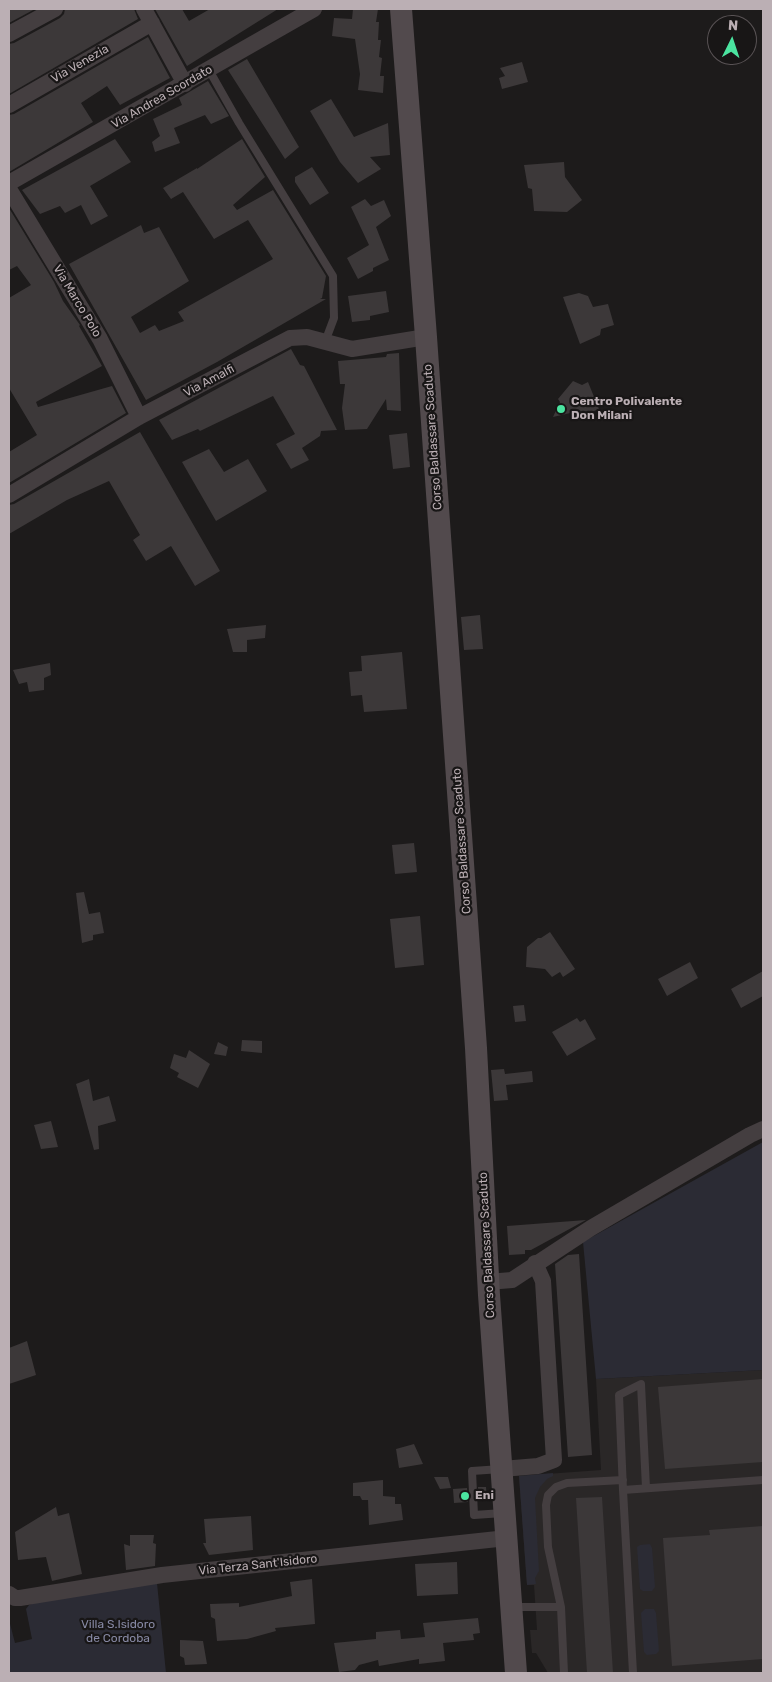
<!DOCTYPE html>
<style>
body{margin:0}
#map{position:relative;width:772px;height:1682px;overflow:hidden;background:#1d1b1b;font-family:Rubik,sans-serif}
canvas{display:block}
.frame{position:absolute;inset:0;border:10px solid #bbafb4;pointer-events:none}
.north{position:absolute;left:707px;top:15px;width:50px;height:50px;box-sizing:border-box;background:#181616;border:1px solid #595355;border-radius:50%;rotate:4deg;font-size:14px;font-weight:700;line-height:20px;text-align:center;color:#bbafb4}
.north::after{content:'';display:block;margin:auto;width:18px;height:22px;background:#4be4a0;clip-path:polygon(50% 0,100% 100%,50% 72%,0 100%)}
</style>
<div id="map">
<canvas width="772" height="1682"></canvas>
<div class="frame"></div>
<div class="north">N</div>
</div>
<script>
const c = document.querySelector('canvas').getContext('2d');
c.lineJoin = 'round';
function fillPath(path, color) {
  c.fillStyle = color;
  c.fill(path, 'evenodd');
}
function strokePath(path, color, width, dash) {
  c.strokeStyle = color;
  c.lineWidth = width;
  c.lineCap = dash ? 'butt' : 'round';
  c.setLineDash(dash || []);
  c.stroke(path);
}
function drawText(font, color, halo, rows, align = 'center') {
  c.font = font + ' Rubik,sans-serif';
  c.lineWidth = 4.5;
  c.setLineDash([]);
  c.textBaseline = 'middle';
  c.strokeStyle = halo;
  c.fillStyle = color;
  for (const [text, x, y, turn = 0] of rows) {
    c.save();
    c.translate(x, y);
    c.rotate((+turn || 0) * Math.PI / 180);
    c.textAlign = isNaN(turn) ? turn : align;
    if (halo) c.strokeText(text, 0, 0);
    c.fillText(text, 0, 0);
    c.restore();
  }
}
fillPath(new Path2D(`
 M763 1370V1673H548L536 1653H532L530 1630H537L534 1585H527L519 1476 601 1470 596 1379Z`), '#2a2727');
fillPath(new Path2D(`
 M763 1142V1370L596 1379 583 1242Z
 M553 1473V1476L547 1479 540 1487 535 1498 539 1571 535 1578 536 1584 527 1585 519 1476Z
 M650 1544 652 1548 655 1587 652 1591H643L640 1589 637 1547 640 1545Z
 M157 1583 166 1673H9V1620L15 1643 32 1639 26 1609 29 1605 40 1601Z
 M645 1609H654L656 1613 659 1651 656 1654 647 1655 644 1652 641 1613Z`), '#2b2b34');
fillPath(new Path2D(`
 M9 9H35L9 23Z
 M65 9H134L138 19 9 94V44L14 43 60 18 64 14Z
 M155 9H182L189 21 210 9H278L187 66Z
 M353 9H378L376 22H379L378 40H381L379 57 382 58 380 76H384L383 93 358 90 360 74 355 39 332 36 334 18 352 19Z
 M148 37 170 78 120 105 107 86 81 103 93 122 9 172V115L14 114Z
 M247 59 299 147 285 159 228 70Z
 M522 62 528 82 502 89 499 78 505 76 500 68Z
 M208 81 229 116 211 124 205 115 174 128 180 143 155 152 152 142 160 136 153 119 182 105 179 98Z
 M331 99 354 137 388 123 390 155 370 157 381 169 358 183 340 162 310 111Z
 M115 139 131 162 90 186 108 216 91 225 81 205 65 213 60 206 40 214 22 190Z
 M242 139 265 177 233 205 237 210 273 190 326 276 322 298 320 299H326L217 362 146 400 69 264 141 225 144 233 159 227 189 281 131 317 140 333 155 325 159 331 184 321 178 312 273 259 248 220 214 239 183 192 171 199 163 188 197 168V169Z
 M564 162 565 177 582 200 567 212 534 211 532 189 528 188 524 165Z
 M312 167 329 193 310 205 295 182V177Z
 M365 199 371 206 384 200 391 216 376 227 389 260 373 268V271L358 279 347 258 369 245 351 207Z
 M9 208 54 282 63 301 80 325 79 326 102 366 36 402 38 407 112 386 126 413 9 483V452L37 435 9 388V298L31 285 17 266 9 270Z
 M386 291 389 312 370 316V320L352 322 348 296Z
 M579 293 588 296 593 307 608 304 614 325 601 329 600 335 580 344 563 297Z
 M291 349 300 365 304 366 337 430 321 431 320 436 302 448 309 460 291 469 276 444 295 434 273 396 200 431 198 429 172 440 159 420Z
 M399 353 401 411 387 410 386 399 367 429 345 430 342 408 345 384H340L338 361 386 357 387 354Z
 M573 381 582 385 588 382 599 409 582 416 579 411 553 417 560 402 558 399Z
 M140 432 220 571 195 586 171 546 146 561 133 540 140 535 109 481 67 500 9 534V505L14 504Z
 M407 433 410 467 393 469 389 435Z
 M209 449 224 472 248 459 267 491 216 521 182 462Z
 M480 615 483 649 464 650 461 617Z
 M266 625 265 638 247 640V652H233L227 629Z
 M402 652 407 709 364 712 362 695 351 696 349 672 362 671 361 656Z
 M50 663 51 675 44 678V690L29 692 27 682 19 684 13 670Z
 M414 843 417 872 395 874 392 845Z
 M84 892 89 914 100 912 104 933 93 935V940L82 943 76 893Z
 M420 916 424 965 395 968 390 919Z
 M550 932 575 969 563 977 560 972 552 977 545 969 526 967 527 947 538 938H541Z
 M690 962 698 978 667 996 658 979Z
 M763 971V996L741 1008 731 989Z
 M524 1005 526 1021 515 1022 513 1006Z
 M577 1018 580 1022 585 1019 596 1039 567 1056 552 1032Z
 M242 1040 262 1041V1053L241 1051Z
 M218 1042 228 1047 226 1056 214 1054Z
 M189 1050 210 1064 198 1088 177 1077 179 1073 170 1068 174 1054 186 1058Z
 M504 1069 505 1074 532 1071 533 1082 506 1085 508 1100 494 1101 491 1070Z
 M89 1079 93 1101 109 1096 116 1121 98 1126 99 1149 94 1150 76 1084Z
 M51 1121 58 1147 41 1149 34 1125Z
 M586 1220 531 1250H525V1254L509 1255 507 1226Z
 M579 1254 592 1455 568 1457 555 1264 568 1255Z
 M27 1341 36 1375 9 1384V1348Z
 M763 1379V1462L665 1469 658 1387Z
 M414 1444 423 1464 399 1468 396 1449Z
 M434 1477H448L451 1488 440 1489Z
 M383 1480V1496L395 1497V1504H401L403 1520 369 1525 368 1500H362L360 1496H353V1483Z
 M478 1487H486L487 1501H479Z
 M467 1488 468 1502 454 1503 453 1489Z
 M602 1497 613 1673H587L576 1498Z
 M56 1507 58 1516 69 1513 82 1574 52 1581 46 1557 18 1560 15 1532Z
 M251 1516 253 1550 209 1555 203 1543H206L204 1519Z
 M763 1526V1659L672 1666 663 1538 710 1535 709 1530Z
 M130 1535H154L153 1543 156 1544 155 1566 126 1570 124 1544 130 1546Z
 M457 1562 458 1594 417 1596 415 1564Z
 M312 1579 315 1624 275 1628 276 1631 247 1639 217 1641 215 1619 211 1617 210 1604 239 1603V1607L292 1596 290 1582Z
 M478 1618 480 1633 473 1634 474 1640 443 1643 445 1661 419 1664V1659L379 1666 378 1660 359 1665 355 1670 339 1672 334 1643 376 1639V1632L400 1630 401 1639 425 1637 423 1623Z
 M180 1640 203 1641 207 1664 185 1665 184 1658 180 1656Z`), '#3c3839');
strokePath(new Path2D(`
 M209 70 239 123 333 276 334 318 325 342
 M501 1469 472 1471 474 1515 503 1513
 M646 1488 641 1384 619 1395 623 1490 763 1480
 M623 1490 633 1673
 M513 1607H561L564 1673
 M561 1607 548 1547 546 1505 548 1495 556 1487 567 1483 623 1480`), '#443e40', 8);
strokePath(new Path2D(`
 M144 9 185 84
 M9 34 55 9
 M9 105 152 23
 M9 183 314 9
 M9 189 100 339 139 417
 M9 495 139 417 290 338 307 337 352 349 426 337
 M488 1282 512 1280 591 1228 750 1135 763 1129
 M502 1469 538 1466 554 1460 543 1281 535 1263
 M9 1594 15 1598H20L162 1575 507 1538`), '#443e40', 16);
strokePath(new Path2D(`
 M401 9 426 337 476 1048 489 1295 516 1673`), '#524a4d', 22);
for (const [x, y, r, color] of [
 [561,409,5,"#4be4a0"],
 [465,1496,5,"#4be4a0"]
]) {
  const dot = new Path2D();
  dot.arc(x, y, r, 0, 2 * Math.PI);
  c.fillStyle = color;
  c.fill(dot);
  strokePath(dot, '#181616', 2);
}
drawText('12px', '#bbafb4', '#181616', [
 ["Via Venezia",80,64,-30],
 ["Via Andrea Scordato",162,97,-30],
 ["Via Marco Polo",77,301,59],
 ["Via Amalfi",209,381,-28],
 ["Corso Baldassare Scaduto",433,437,-94],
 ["Corso Baldassare Scaduto",462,841,-94],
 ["Corso Baldassare Scaduto",487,1245,-93],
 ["Via Terza Sant'Isidoro",258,1565,-6]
]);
drawText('bold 12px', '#bbafb4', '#181616', [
 ["Centro Polivalente",571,402],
 ["Don Milani",571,416],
 ["Eni",475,1496]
], 'left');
drawText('12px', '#8789a4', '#181616', [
 ["Villa S.Isidoro",118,1625],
 ["de Cordoba",118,1639]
]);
</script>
